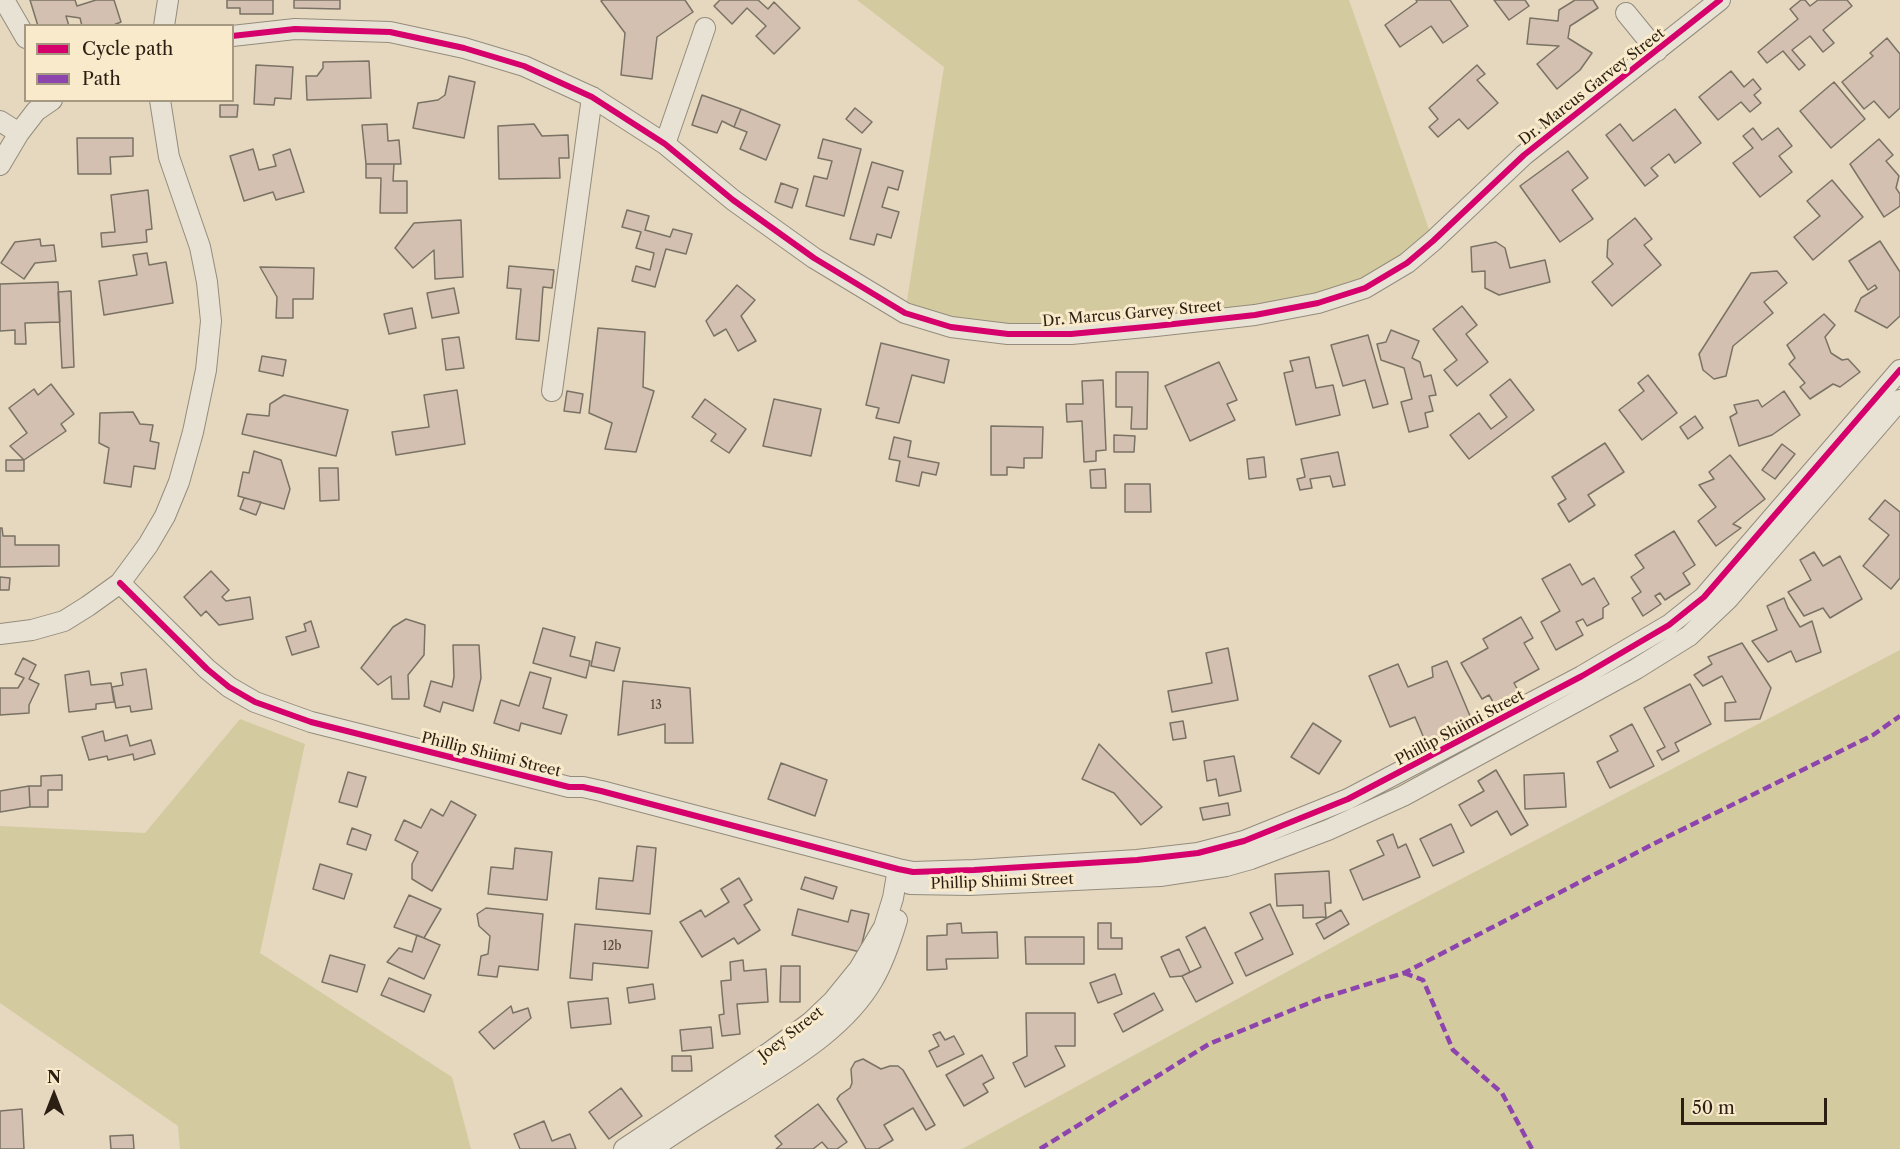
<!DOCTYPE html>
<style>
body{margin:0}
#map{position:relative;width:1900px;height:1149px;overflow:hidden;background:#e5d8be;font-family:"Libre Caslon Text",serif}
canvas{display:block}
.legend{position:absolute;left:24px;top:24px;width:210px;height:78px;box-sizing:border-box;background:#f8eaca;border:2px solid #a69981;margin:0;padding:8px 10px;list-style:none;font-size:18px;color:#2b1f13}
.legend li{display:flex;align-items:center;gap:12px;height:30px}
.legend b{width:30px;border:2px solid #a69981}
.north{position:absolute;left:24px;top:1065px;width:60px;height:60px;-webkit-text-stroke:4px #f8eaca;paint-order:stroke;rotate:0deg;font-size:16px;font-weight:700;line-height:24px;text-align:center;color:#2b1f13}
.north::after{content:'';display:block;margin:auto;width:21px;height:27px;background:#2b1f13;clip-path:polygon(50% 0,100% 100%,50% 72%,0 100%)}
.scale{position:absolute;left:1681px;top:1098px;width:146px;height:27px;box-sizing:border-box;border:3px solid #2b1f13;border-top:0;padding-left:8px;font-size:18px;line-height:21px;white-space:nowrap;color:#2b1f13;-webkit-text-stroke:4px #f8eaca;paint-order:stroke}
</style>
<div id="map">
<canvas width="1900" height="1149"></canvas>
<ul class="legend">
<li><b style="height:8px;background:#d6006c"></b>Cycle path</li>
<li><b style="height:8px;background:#8e44ad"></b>Path</li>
</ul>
<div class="north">N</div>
<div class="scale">50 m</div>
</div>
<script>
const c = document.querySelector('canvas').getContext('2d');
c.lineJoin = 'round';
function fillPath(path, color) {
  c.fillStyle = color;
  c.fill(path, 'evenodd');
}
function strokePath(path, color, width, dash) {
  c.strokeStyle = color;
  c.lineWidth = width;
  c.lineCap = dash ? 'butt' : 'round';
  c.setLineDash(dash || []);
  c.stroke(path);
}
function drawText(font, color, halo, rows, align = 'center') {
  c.font = font + ' "Libre Caslon Text",serif';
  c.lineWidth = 6;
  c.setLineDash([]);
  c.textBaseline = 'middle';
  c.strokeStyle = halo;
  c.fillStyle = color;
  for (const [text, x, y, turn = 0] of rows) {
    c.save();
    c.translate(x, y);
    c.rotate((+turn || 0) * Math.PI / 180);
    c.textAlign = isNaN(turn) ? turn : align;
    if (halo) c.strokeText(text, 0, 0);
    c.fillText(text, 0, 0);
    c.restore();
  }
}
fillPath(new Path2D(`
 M857 0H1349L1433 241 1365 288 1071 334 905 313 944 67Z
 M1900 650V1149H962L1373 925Z
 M240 719 305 744 260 953 452 1077 471 1149H180L178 1126 0 1003V826L145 833Z`), '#d3ca9f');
const building = new Path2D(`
 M30 0H75L77 6 96 0H114L121 22 111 26H82L80 18 66 16 69 26H38Z
 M227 0H273V14H240V8H227Z
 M294 0H340V9L294 8Z
 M603 0H685L693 12 657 37 652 79 621 75 625 33 601 1Z
 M720 0H758L768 9 774 2 800 28 774 54 756 36 766 26 747 8 732 24 714 6Z
 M1416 0H1450L1468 26 1443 43 1431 26 1400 47 1385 25 1417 2Z
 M1494 0H1525L1529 6 1509 20Z
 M1575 0H1593L1598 8 1570 26 1568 38 1592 53 1580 70 1557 89 1537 64 1559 46 1527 44 1530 18 1558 21 1559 10Z
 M1801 0H1805L1810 6 1818 0H1847L1852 6 1823 30 1834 43 1823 52 1810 36 1792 50 1805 65 1799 70 1783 51 1767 63 1758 52 1798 19 1790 9Z
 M1887 38 1900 54V108L1889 118 1874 101 1864 109 1842 82 1873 56 1870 53Z
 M369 61 371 98 307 100 306 76H317L323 68V62Z
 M256 65 293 67 291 99 275 98 274 105 254 104Z
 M1477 65 1485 74 1477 80 1498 103 1468 129 1459 119 1438 137 1429 127 1438 119 1429 108Z
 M1731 71 1744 87 1753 79 1761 89 1754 95 1761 103 1750 112 1741 102 1718 120 1699 97Z
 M449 76 475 82 464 138 413 128 418 103 438 100 445 95Z
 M1834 82 1865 119 1831 148 1800 111Z
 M702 95 741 109 734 127 722 121 717 133 692 125Z
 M220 105H238L237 117H220Z
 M855 108 872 122 862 133 846 119Z
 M741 109 780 125 766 160 740 149 747 132 734 127Z
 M1675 109 1701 143 1675 163 1669 154 1651 168 1658 176 1645 186 1606 135 1620 124 1633 141Z
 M387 124 388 141 399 140 401 164H366L362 125Z
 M534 124 542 136 568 135 569 158H559L560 178 499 179 498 126Z
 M1753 128 1762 140 1778 128 1792 146 1779 156 1792 172 1760 197 1733 163 1753 148 1743 136Z
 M77 138H133V156L110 157 111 174H78Z
 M823 139 861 149 844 216 806 206 814 176 827 179 832 161 818 158Z
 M1879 139 1893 155 1886 161 1899 176 1896 188 1900 194V206L1884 217 1850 164Z
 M253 149 259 170 276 166 273 155 290 149 304 192 276 200 273 192 244 201 230 156Z
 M1568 151 1588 178 1572 190 1593 219 1560 242 1520 186Z
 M872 162 903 171 898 190 888 187 882 207 899 212 891 238 877 234 874 245 850 239Z
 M366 164H394L393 181H407V213H380L381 178H366Z
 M1832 180 1863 217 1813 260 1794 237 1820 216 1807 201Z
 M781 183 798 189 792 208 775 202Z
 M148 190 152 229 146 230 147 242 102 247 101 233 115 232 111 195Z
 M627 210 649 216 645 230 670 237 673 229 692 234 686 254 666 249 655 287 632 281 636 266 650 270 654 253 636 248 641 232 622 227Z
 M1635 218 1652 239 1644 245 1661 265 1612 306 1592 282 1613 264 1607 257 1608 240Z
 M461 220 463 277 435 279 434 250 413 268 395 248 414 223Z
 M40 239 41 246 54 245 56 261 35 263 24 279 1 263 15 242Z
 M1880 241 1900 272V316L1887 328 1855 311 1861 298 1877 288 1875 285 1868 290 1849 261Z
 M1496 242 1505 248 1510 268 1545 260 1550 282 1499 295 1485 288V271L1472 272 1471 247Z
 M147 253 149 265 166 262 173 303 104 315 99 281 137 275 133 255Z
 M509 266 554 270 552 288 543 287 539 341 516 339 521 289 507 288Z
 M260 267 314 268 313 299H293V318H276L277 297Z
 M1777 271 1787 283 1764 302 1773 313 1733 346 1726 376 1714 379 1703 370 1699 354 1751 273Z
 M58 282 60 322 25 323 26 344H15V330L0 331V284Z
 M737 285 755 300 741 316 756 341 738 351 726 329 714 336 706 321Z
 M454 288 459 313 432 318 427 293Z
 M71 291 74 367 62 368 58 292Z
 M1462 306 1477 325 1466 334 1488 362 1457 386 1444 370 1457 360 1433 329Z
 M412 308 416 328 389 334 384 314Z
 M1824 314 1835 325 1825 337 1831 353 1842 360 1848 359 1860 372 1840 387 1833 384 1810 399 1800 387 1805 383 1789 364 1795 358 1787 345Z
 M598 328 645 332 643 387 654 391 636 452 605 449 612 423 589 413Z
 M1391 330 1419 341 1412 358 1420 362 1424 377 1431 375 1436 395 1429 396 1433 411 1425 413 1428 427 1409 432 1401 402 1412 399 1404 368 1381 360 1377 344 1386 342Z
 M1368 335 1388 404 1373 408 1365 380 1343 386 1331 345Z
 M459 337 464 368 446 370 442 339Z
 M881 343 949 360 944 383 912 375 899 423 876 418 879 408 866 405Z
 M262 356 286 360 283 376 259 371Z
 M1309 357 1316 388 1333 385 1340 415 1296 425 1284 373 1293 371 1290 361Z
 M1219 362 1237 400 1227 404 1235 420 1190 441 1165 386Z
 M1116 372H1148L1147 429H1131L1132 407H1116Z
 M1648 375 1677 413 1642 440 1619 410 1644 391 1638 383Z
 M1510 379 1534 410 1469 459 1450 435 1479 413 1491 429 1507 417 1490 395Z
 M1103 380 1106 450 1096 451V461L1084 462 1082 421 1067 422 1066 404H1083L1082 381Z
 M51 384 74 414 61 424 66 431 24 460 10 446 27 433 9 408 34 389 38 395Z
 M457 390 465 444 396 455 392 432 429 427 424 395Z
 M567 391 583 394 580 413 564 411Z
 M1784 391 1800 415 1772 435 1739 446 1730 417 1737 413 1734 405 1758 400 1762 407Z
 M284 395 348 410 336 456 242 434 247 414 269 416 270 404Z
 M705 399 746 429 729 453 711 441 716 434 692 417Z
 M774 399 821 409 811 456 763 446Z
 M133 412 140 424 153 425 150 441 159 443 155 469 134 466 131 487 104 483 109 448 99 443 100 413Z
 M1695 416 1703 428 1688 439 1680 427Z
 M991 426 1043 427 1042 458H1024V468L1007 467V475H991Z
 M1114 435 1135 436 1134 452H1114Z
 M894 437 911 441 908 457 939 463 936 475 922 472 919 486 896 481 900 461 889 459Z
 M1605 443 1624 472 1588 495 1595 505 1569 522 1558 504 1566 499 1552 477Z
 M1782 444 1795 454 1775 479 1762 470Z
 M254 451 281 460 290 489 284 509 238 496 243 472 249 473Z
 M1338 452 1345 485 1333 487 1330 476 1310 479 1312 488 1300 490 1297 479 1305 477 1301 459Z
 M1730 455 1765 499 1733 524 1741 528 1716 546 1698 521 1716 507 1699 485 1714 479 1709 472Z
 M1264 457 1266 477 1249 479 1247 459Z
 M6 460H24V471H6Z
 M319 468H338L339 500 320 501Z
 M1105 469 1106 488H1091L1090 470Z
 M1125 484H1150L1151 512H1125Z
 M244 498 261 502 256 515 240 509Z
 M1885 500 1900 512V578L1891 589 1863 566 1889 535 1869 519Z
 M0 528H2L3 536H15V545H59V566L0 567Z
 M1674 531 1695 565 1683 573 1690 584 1665 600 1660 593 1655 596 1661 604 1643 616 1632 598 1641 592 1631 577 1644 568 1635 555Z
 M1814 552 1823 566 1840 556 1862 599 1830 618 1823 608 1804 616 1788 592 1811 580 1800 560Z
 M1570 564 1582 585 1594 578 1609 604 1603 608V618L1587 626 1583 619 1576 622 1583 635 1556 650 1541 622 1560 611 1542 579Z
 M211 571 229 590 222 597 226 601 250 597 253 619 219 625 206 611 201 616 184 597Z
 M0 577 10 578 9 590H0Z
 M1784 598 1788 608 1800 627 1812 621 1821 652 1796 662 1791 651 1768 662 1752 641 1777 630 1767 606Z
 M1521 617 1533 638 1524 643 1539 669 1514 683 1520 694 1496 707 1489 695 1482 699 1461 663 1488 648 1483 639Z
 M406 619 425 625 424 655 408 675 409 699H392L391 676 378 685 361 668 393 627Z
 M311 621 319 647 292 655 286 637 306 631 304 624Z
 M543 628 575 637 570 656 590 661 586 678 533 663Z
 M596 642 620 648 614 671 591 666Z
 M1742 643 1771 688 1760 719 1725 721V703L1736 702 1722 676 1703 686 1694 675 1712 664 1708 657Z
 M453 645H479L481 678 473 711 443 702 440 712 424 706 431 681 452 687 454 677Z
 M1228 648 1238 700 1172 712 1168 691 1212 683 1206 653Z
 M23 658 36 665 29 679 39 684 29 705V713L0 715V688H18L24 678 15 674Z
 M1447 661 1473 723 1426 743 1415 717 1390 727 1369 676 1398 664 1408 687 1433 677 1432 667Z
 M146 669 152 709 131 712 130 706 116 708 112 687 123 685 121 673Z
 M89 671 91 685 111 683 114 702 96 704V709L69 712 65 675Z
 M530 672 551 678 543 708 567 715 561 734 521 723 519 731 494 723 501 700 519 706Z
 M623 681 690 688 693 743H665V724L618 735Z
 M1690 684 1711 724 1675 743 1679 751 1662 760 1657 751 1665 747 1644 708Z
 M1183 721 1186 738 1173 740 1170 723Z
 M1313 723 1341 741 1319 774 1291 757Z
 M1632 724 1654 766 1610 788 1597 762 1618 751 1610 736Z
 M103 731 105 741 127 735 130 746 151 740 155 754 134 760 133 754 108 760 107 756 89 760 82 737Z
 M1099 744 1162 807 1141 825 1114 793 1082 779Z
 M1234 756 1241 791 1219 796 1216 779 1207 781 1204 761Z
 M781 763 827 780 815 816 768 799Z
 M1496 770 1528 825 1511 835 1497 811 1471 826 1459 805 1484 791 1478 781Z
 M348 772 366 777 357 807 339 802Z
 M1564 773 1566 807 1525 809 1524 775Z
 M62 775V790H48V807H30L29 786H41V776Z
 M29 786 30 807 0 812V791Z
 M451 801 476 815 432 891 412 879V864L418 852 395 840 404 820 421 828 431 809 443 816Z
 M1228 803 1230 815 1203 820 1200 808Z
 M1451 824 1464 852 1433 866 1420 839Z
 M352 828 371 835 366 850 347 844Z
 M1393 834 1398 848 1406 844 1420 877 1363 900 1350 870 1384 855 1377 841Z
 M637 846 656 848 650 914 596 909 599 878 633 881Z
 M515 848 552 852 547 900 488 894 491 867 513 869Z
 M320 864 352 874 344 899 313 889Z
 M1329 871 1331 903H1325L1326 917 1303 918V905L1277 906 1275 874Z
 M805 877 837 887 833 899 801 889Z
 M739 878 752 900 744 905 760 930 738 944 734 938 702 957 680 922 701 910 705 917 729 902 721 889Z
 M409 895 441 909 424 938 394 927Z
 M1270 904 1293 954 1246 976 1235 953 1263 939 1250 913Z
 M486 908 543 914 538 970 499 966 497 977 478 975 481 956 488 954 490 936 479 926 477 914Z
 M798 909 848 922 851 910 869 914 860 952 792 935Z
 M1341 910 1349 924 1324 939 1316 924Z
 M961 923 962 933 997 932 998 958 946 959 947 969 927 970V936L947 935V924Z
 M1098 923H1111V938H1122V949H1098Z
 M575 924 652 931 648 968 593 963 592 980 570 978Z
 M1205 927 1233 983 1196 1002 1182 976 1201 967 1186 937Z
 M417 935 440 945 424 979 387 962 399 948 412 952Z
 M1025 937H1084V964H1026Z
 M1179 949 1190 972 1182 976 1170 977 1161 957Z
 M330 955 365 965 357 992 322 982Z
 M743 960 744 971 766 969 768 1002 737 1004 740 1034 722 1036 719 1015 724 1014 721 981 731 980 730 962Z
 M781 966H800V1002H780Z
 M1115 974 1122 994 1098 1003 1090 983Z
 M389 978 431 995 424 1012 381 995Z
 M653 984 655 999 629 1003 627 988Z
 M1154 993 1163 1010 1123 1032 1114 1014Z
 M608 998 611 1024 571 1028 568 1002Z
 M511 1006 513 1013 528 1008 531 1018 494 1049 479 1032Z
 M1026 1013H1075V1046H1055L1065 1066 1025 1087 1013 1063 1027 1056Z
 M711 1027 713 1048 682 1051 680 1030Z
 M940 1032 945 1040 954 1036 964 1054 937 1067 929 1051 939 1046 933 1035Z
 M982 1055 994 1078 983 1084 988 1092 964 1106 946 1075Z
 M672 1056H691L692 1071H672Z
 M863 1059 881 1069 890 1066H898L903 1070 935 1125 926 1130 913 1108 884 1125 893 1140 878 1149H866L837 1099 840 1095 850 1088 852 1083 851 1069 855 1062Z
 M621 1088 642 1116 609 1139 589 1112Z
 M818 1104 847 1142 837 1149H828L822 1142 813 1149H776L782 1144 775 1136Z
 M22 1109 24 1149H0V1111Z
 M544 1121 552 1141 570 1134 576 1149H520L514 1134Z
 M133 1135 134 1149H111L110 1136Z`);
fillPath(building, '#d3c0b0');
strokePath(building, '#7a7264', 1.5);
const minor = new Path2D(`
 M4 0 26 38
 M1626 13 1657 51
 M164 26 168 0
 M232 36 295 29 390 32 464 48 524 66 592 97 665 144 733 200 814 258 905 313 951 327 1008 334H1071L1156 326 1255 315 1318 303 1365 288 1407 263 1433 241 1524 155 1720 0
 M0 121 19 133
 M665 144 705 28
 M0 165 19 133 36 111 52 100
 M552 391 592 97
 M120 583 207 669 229 687 255 702 311 722 569 787H583L601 791 898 869 913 872 974 870 1137 860 1198 853 1244 841 1348 799 1582 676 1669 625 1704 597 1900 370
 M0 634 32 630 64 621 88 606 120 583 148 545 165 516 179 482 193 432 206 370 211 321 207 282 200 247 169 157 160 100
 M910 884 969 885 1160 876 1226 866 1251 859 1328 830 1403 796 1636 669 1689 636 1728 599 1900 400
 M624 1149 770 1052 811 1022 833 1001 859 969 884 927 893 898 898 869
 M651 1149C681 1129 710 1110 740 1092 788 1061 844 1030 873 980 884 961 891 940 897 920`);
strokePath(minor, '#948c7c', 22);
strokePath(minor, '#e8e2d5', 20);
strokePath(new Path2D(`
 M1404 973 1423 980 1453 1050 1502 1093 1532 1149
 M1040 1149 1209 1044 1319 999 1404 973 1665 838 1873 735 1900 716`), '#8e44ad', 4.5, [9, 4.5]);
strokePath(new Path2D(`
 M232 36 295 29 390 32 464 48 524 66 592 97 665 144 733 200 814 258 905 313 951 327 1008 334H1071L1156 326 1255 315 1318 303 1365 288 1407 263 1433 241 1524 155 1720 0
 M120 583 207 669 229 687 255 702 311 722 569 787H583L601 791 898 869 913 872 974 870 1137 860 1198 853 1244 841 1348 799 1582 676 1669 625 1704 597 1900 370`), '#d6006c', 6);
drawText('12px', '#55473a', null, [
 ["13",656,706],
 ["12b",612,947]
]);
drawText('15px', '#2b1f13', '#f8eaca', [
 ["Dr. Marcus Garvey Street",1592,87,-38],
 ["Dr. Marcus Garvey Street",1132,314,-5],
 ["Phillip Shiimi Street",1460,728,-28],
 ["Phillip Shiimi Street",491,755,14],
 ["Phillip Shiimi Street",1002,882,-2],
 ["Joey Street",791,1034,-38]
]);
</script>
